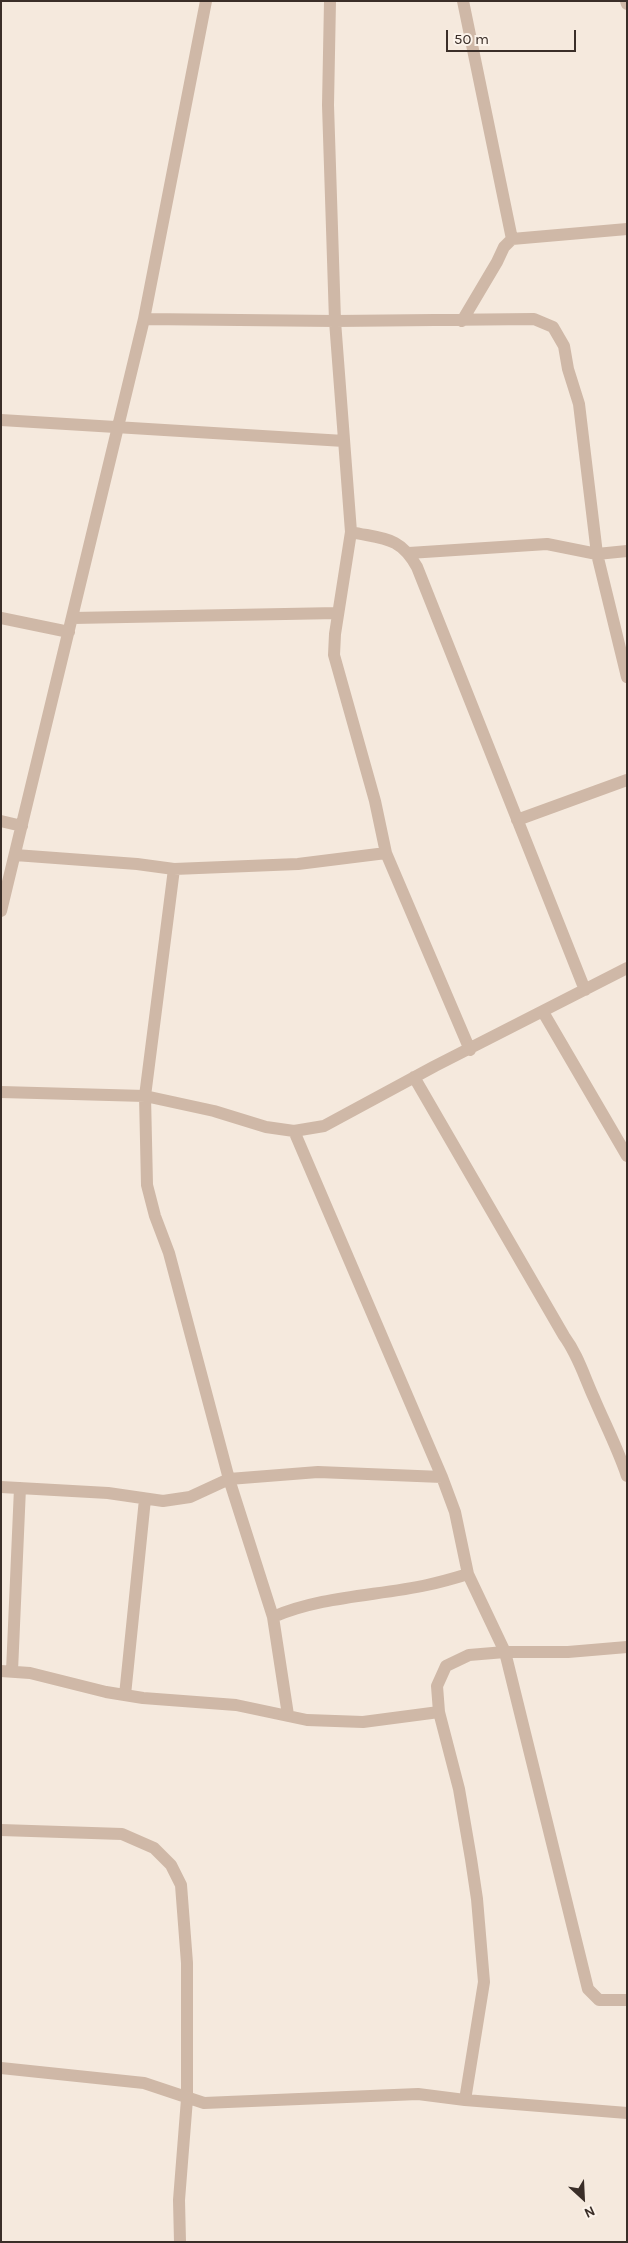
<!DOCTYPE html>
<style>
body{margin:0}
#map{position:relative;width:628px;height:2243px;overflow:hidden;background:#f5e9dd;font-family:Karla,sans-serif}
canvas{display:block}
.frame{position:absolute;inset:0;border:2px solid #3a2e28;pointer-events:none}
.north{position:absolute;left:558px;top:2173px;width:50px;height:50px;-webkit-text-stroke:4px #fcf3ea;paint-order:stroke;rotate:155deg;font-size:14px;font-weight:700;line-height:20px;text-align:center;color:#3a2e28}
.north::after{content:'';display:block;margin:auto;width:18px;height:22px;background:#3a2e28;clip-path:polygon(50% 0,100% 100%,50% 72%,0 100%)}
.scale{position:absolute;left:446px;top:30px;width:130px;height:22px;box-sizing:border-box;border:2px solid #3a2e28;border-top:0;padding-left:6px;font-size:15px;line-height:18px;white-space:nowrap;color:#3a2e28;-webkit-text-stroke:4px #fcf3ea;paint-order:stroke}
</style>
<div id="map">
<canvas width="628" height="2243"></canvas>
<div class="frame"></div>
<div class="north">N</div>
<div class="scale">50 m</div>
</div>
<script>
const c = document.querySelector('canvas').getContext('2d');
c.lineJoin = 'round';
function strokePath(path, color, width, dash) {
  c.strokeStyle = color;
  c.lineWidth = width;
  c.lineCap = dash ? 'butt' : 'round';
  c.setLineDash(dash || []);
  c.stroke(path);
}
strokePath(new Path2D(`
 M330 1 328 105 335 321 351 532 335 634 334 655 375 801 386 853 470 1050
 M463 1 512 239
 M626 1 627 4
 M144 319 335 321 534 319 553 327 564 346 568 369 579 404 597 554 627 677
 M462 321 497 262 504 247 512 239 627 229
 M1 420 344 441
 M351 532C383 539 400 536 417 567L585 990
 M409 553 547 544 597 554 627 551
 M1 618 69 632
 M73 618 338 613
 M517 820 627 780
 M1 821 22 826
 M15 855 137 864 174 869 298 864 386 853
 M174 869 145 1096 147 1185 155 1216 169 1253 229 1479 273 1617 288 1715
 M1 911 144 319 206 1
 M543 1012 627 1156
 M414 1077 564 1336C578 1355 584 1376 594 1398 605 1424 618 1449 627 1476
 M1 1092 145 1096 214 1111 266 1127 294 1131 324 1126 435 1066 627 968
 M294 1131 442 1477 455 1512 468 1574 505 1652 588 1989 599 2000H627
 M1 1487 108 1493 163 1501 190 1497 229 1479 318 1472 442 1477
 M273 1617C322 1596 376 1596 427 1585 441 1582 455 1578 468 1574
 M1 1671 30 1673 106 1692 143 1698 236 1705 307 1720 363 1722 439 1712
 M12 1671 20 1488
 M125 1695 145 1499
 M1 1830 122 1834 154 1848 171 1865 181 1885 187 1963V2099L179 2200 180 2242
 M1 2068 144 2083 204 2103 418 2094 465 2100 627 2113
 M465 2100 484 1982 477 1899 471 1859 459 1789 439 1712 437 1686 446 1666 469 1655 505 1652H568L627 1647`), '#cfb8a7', 12);
</script>
